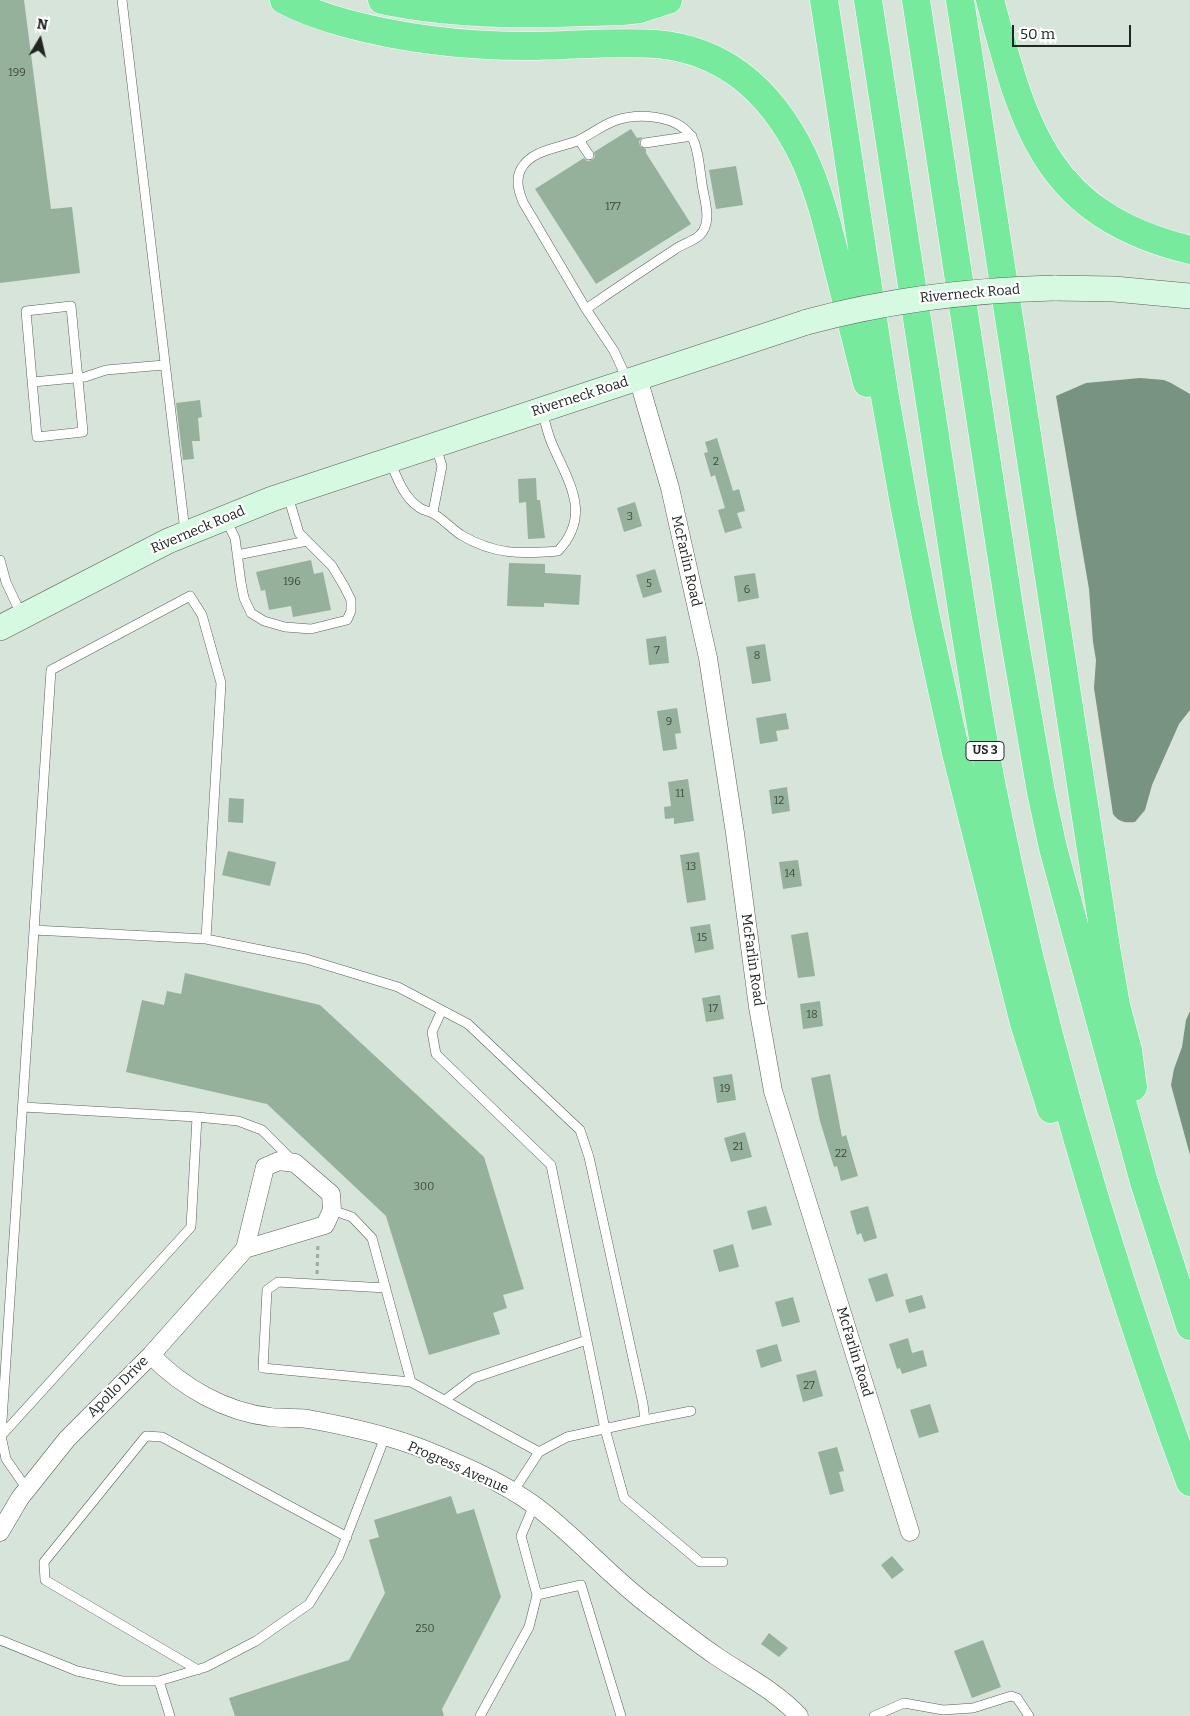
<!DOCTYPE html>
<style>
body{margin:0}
#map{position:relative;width:1190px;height:1716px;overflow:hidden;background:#d7e4da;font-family:Bitter,serif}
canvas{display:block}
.north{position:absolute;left:15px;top:15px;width:50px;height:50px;-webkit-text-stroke:4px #fff;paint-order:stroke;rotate:9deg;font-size:14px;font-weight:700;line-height:20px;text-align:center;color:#212622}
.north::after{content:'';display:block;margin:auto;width:18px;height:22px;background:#212622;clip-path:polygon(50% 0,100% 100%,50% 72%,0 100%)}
.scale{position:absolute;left:1012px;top:25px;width:119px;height:22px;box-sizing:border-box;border:2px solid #212622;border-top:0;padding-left:6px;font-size:15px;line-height:18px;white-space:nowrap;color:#212622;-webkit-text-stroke:4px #fff;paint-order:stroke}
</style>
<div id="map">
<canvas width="1190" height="1716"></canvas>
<div class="north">N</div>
<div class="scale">50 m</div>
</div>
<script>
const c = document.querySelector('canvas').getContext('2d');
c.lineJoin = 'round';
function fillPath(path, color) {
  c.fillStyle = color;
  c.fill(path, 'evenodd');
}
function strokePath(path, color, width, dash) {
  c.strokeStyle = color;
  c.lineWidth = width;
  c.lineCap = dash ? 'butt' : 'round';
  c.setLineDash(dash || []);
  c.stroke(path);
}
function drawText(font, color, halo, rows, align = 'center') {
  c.font = font + ' Bitter,serif';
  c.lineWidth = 4.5;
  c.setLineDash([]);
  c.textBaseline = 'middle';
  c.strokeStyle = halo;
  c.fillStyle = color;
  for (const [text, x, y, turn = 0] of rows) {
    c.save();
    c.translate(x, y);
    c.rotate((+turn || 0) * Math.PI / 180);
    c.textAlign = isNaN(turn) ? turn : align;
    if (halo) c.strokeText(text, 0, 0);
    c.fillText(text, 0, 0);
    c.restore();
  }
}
fillPath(new Path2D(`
 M1140 378 1164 380 1171 383 1190 394V710L1179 724 1152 785 1145 810 1135 822C1124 823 1119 822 1113 814L1094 688 1096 660 1093 642 1089 589 1056 396 1086 383Z
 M1190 1011V1155L1171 1085 1174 1069 1182 1047 1186 1020Z`), '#78937f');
fillPath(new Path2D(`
 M0 0H24L51 209 72 207 80 273 0 283Z
 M631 129 637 138 643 137 639 141 640 146 646 149V153L691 224 596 284 535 189 584 158 587 161 592 160 595 157 594 152Z
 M736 166 743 205 716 209 709 170Z
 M200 400 202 417 198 418 200 441H192L194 459 183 460 176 403Z
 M717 438 733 491 739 489 745 511 737 513 742 528 725 533 718 510 725 508 715 475 711 477 704 453 708 452 705 442Z
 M536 478 537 500H540L545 538 528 539 526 502 519 503 518 479Z
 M635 502 642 526 624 532 617 508Z
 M311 560 314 574 323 572 331 610 293 617 291 606 269 610 265 590 261 591 256 572Z
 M509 563 545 564V573L581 575 579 605 544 603V607L507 606Z
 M655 569 662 592 643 598 636 575Z
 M755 573 759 598 738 602 734 576Z
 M666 636 669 663 649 665 646 639Z
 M765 644 771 681 752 684 746 647Z
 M677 708 681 733 675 734 677 749 663 751 657 711Z
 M786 713 789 729 776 731 778 741 760 744 756 718Z
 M688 779 694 821 674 824V818L665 819 664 807 671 806 668 782Z
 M787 787 790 811 772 814 769 790Z
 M229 798 244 799 243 823 228 822Z
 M228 851 276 862 270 886 222 875Z
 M699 852 706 900 687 903 680 855Z
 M798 860 802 886 783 889 779 862Z
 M710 924 714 949 695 953 690 927Z
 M808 932 815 976 798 978 791 935Z
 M185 973 320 1005 484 1157 524 1289 503 1295 507 1308 493 1313 500 1334 429 1355 386 1216 267 1104 126 1072 142 1000 164 1005 167 991 181 994Z
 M720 995 724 1019 706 1022 702 998Z
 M820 1001 823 1026 803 1029 800 1004Z
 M732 1074 736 1100 717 1103 713 1077Z
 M830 1074 842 1137 846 1135 858 1176 841 1181 837 1166 834 1167 820 1121 811 1078Z
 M745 1132 752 1157 731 1162 724 1138Z
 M766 1206 772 1225 752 1230 747 1211Z
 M868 1206 877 1238 864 1242 861 1233 857 1235 850 1211Z
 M733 1244 739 1267 719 1272 713 1250Z
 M887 1273 894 1296 876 1302 868 1279Z
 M922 1295 926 1308 909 1313 905 1300Z
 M793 1297 800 1322 782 1327 775 1302Z
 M908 1338 912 1353 923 1350 927 1366 902 1374 900 1368 897 1369 889 1344Z
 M777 1344 782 1361 761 1368 756 1350Z
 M816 1370 823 1396 803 1402 796 1375Z
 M930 1404 939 1432 919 1438 910 1410Z
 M837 1447 844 1471 839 1472 844 1491 830 1495 818 1452Z
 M451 1496 457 1514 474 1509 501 1597 442 1709 444 1716H235L229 1698 349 1660 385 1593 369 1540 379 1537 374 1520Z
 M892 1556 904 1570 892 1579 881 1565Z
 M769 1633 788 1648 779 1657 761 1644Z
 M983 1640 1001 1687 972 1698 954 1651Z`), '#95b19c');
const service = new Path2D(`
 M122 0 185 531
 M579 140 589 155
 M645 143 692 136
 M71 306 83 432 37 437 26 311Z
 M586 309C615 289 645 269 674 250 682 244 694 241 700 235 713 222 704 199 702 184 700 171 698 145 691 136 675 114 637 113 614 121 601 126 590 135 577 141 559 148 531 150 521 169 515 180 519 192 523 202L586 309 614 351 627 379
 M33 382 85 377 106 370 164 365
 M390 461C397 478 404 498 420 508 424 511 430 511 434 514 444 520 452 529 461 535 495 555 520 554 558 551 592 515 569 483 553 446 548 436 546 424 542 412
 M433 512 442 466 436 447
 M226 520 235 538 241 583 244 598 251 613 264 621 285 627 311 629 347 620 351 611V600L344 586 332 566 299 533 288 496
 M237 555 307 541
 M0 560 6 582 21 614
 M34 930 206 939
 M442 1010 432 1032 436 1054 551 1165 605 1429 624 1498 700 1562H723
 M23 1107 197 1117 238 1121 262 1130 293 1161
 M332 1210 352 1217 372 1238 411 1382
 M386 1288 278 1282 267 1290 263 1368 411 1382 539 1452
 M445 1400 474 1378 587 1340
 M645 1420 691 1411
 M1 1436 191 1227 197 1117
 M27 1489 6 1459 1 1436 51 670 190 596 202 615 221 683 206 939 306 959 398 987 468 1024 580 1130 589 1157 643 1404 645 1420 567 1437 539 1452 513 1492
 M534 1505 521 1536 537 1595 581 1585 621 1716
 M0 1640 77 1671 122 1681H159L206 1667 256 1641 309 1604 339 1556 385 1437
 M198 1670 45 1580 44 1562 146 1436 162 1437 347 1537
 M159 1681 170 1716
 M480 1716 529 1627 537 1595
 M874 1716 904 1703 943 1710 973 1708 1011 1696 1017 1698 1029 1716`);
const minor = new Path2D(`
 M638 378 670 488 708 658 735 833 758 1007 773 1091 910 1532
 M151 1355C182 1387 225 1412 270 1417 282 1419 295 1417 308 1419 347 1426 388 1435 426 1450 463 1465 502 1482 534 1505 576 1536 610 1577 652 1608 673 1624 694 1641 716 1656 744 1675 776 1691 799 1716
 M0 1532 20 1498 67 1439 151 1355 245 1249 265 1167 279 1161 295 1163 331 1194 332 1210 325 1225 245 1249`);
const secondary = new Path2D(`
 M1054 288 1114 289 1190 296
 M0 628 168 541 272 499 807 322`);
const motorway = new Path2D(`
 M284 0C303 10 324 17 345 23 404 39 464 46 526 46 569 46 613 41 656 44 727 50 773 94 803 156 820 192 829 231 838 268 848 307 857 345 867 383
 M382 0C462 17 541 14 622 11L640 9 668 0
 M824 0 884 391 904 504 926 617 956 753 1024 1023 1051 1109
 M868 0C892 156 916 312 940 468 957 576 972 685 993 792 1040 1027 1107 1257 1190 1482
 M916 0 1011 619 1041 792 1053 848 1144 1182 1190 1326
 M960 0 1106 947 1116 1005 1128 1050 1133 1087
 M990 0C1024 128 1046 215 1190 250`);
strokePath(service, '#576159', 10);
strokePath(minor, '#576159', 19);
strokePath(secondary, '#576159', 26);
strokePath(motorway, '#fff', 29);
strokePath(new Path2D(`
 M317 1274 318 1243`), '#9ea9a1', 3, [4, 4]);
strokePath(service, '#fff', 9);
strokePath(minor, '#fff', 18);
strokePath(secondary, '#d6f9e2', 25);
strokePath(motorway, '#77ea9e', 28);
const secondaryBridge = new Path2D(`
 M807 322C888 300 970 290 1054 288`);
strokePath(secondaryBridge, '#576159', 26, []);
strokePath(secondaryBridge, '#d6f9e2', 25);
drawText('11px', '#3e4940', null, [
 ["199",17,73],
 ["177",613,207],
 ["2",716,462],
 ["3",630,517],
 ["196",292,582],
 ["5",649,584],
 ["6",747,590],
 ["7",657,651],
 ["8",757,656],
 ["9",669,722],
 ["11",680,794],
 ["12",779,801],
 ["13",691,867],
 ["14",790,874],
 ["15",702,938],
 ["17",713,1009],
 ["18",812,1015],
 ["19",725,1089],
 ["21",738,1147],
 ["22",841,1154],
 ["300",424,1187],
 ["27",809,1386],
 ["250",425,1629]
]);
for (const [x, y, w] of [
 [985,751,38]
]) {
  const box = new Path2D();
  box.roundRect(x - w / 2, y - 9.5, w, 19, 4);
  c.fillStyle = '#fff';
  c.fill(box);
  strokePath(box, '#212622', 1);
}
drawText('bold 12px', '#212622', null, [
 ["US 3",985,751]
]);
drawText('14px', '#212622', '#fff', [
 ["Riverneck Road",970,294,-5],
 ["Riverneck Road",580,397,-18],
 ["Riverneck Road",198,530,-23],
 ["McFarlin Road",686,561,77],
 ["McFarlin Road",752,960,82],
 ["McFarlin Road",854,1352,73],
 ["Apollo Drive",118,1387,-45],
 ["Progress Avenue",458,1468,24]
]);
</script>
